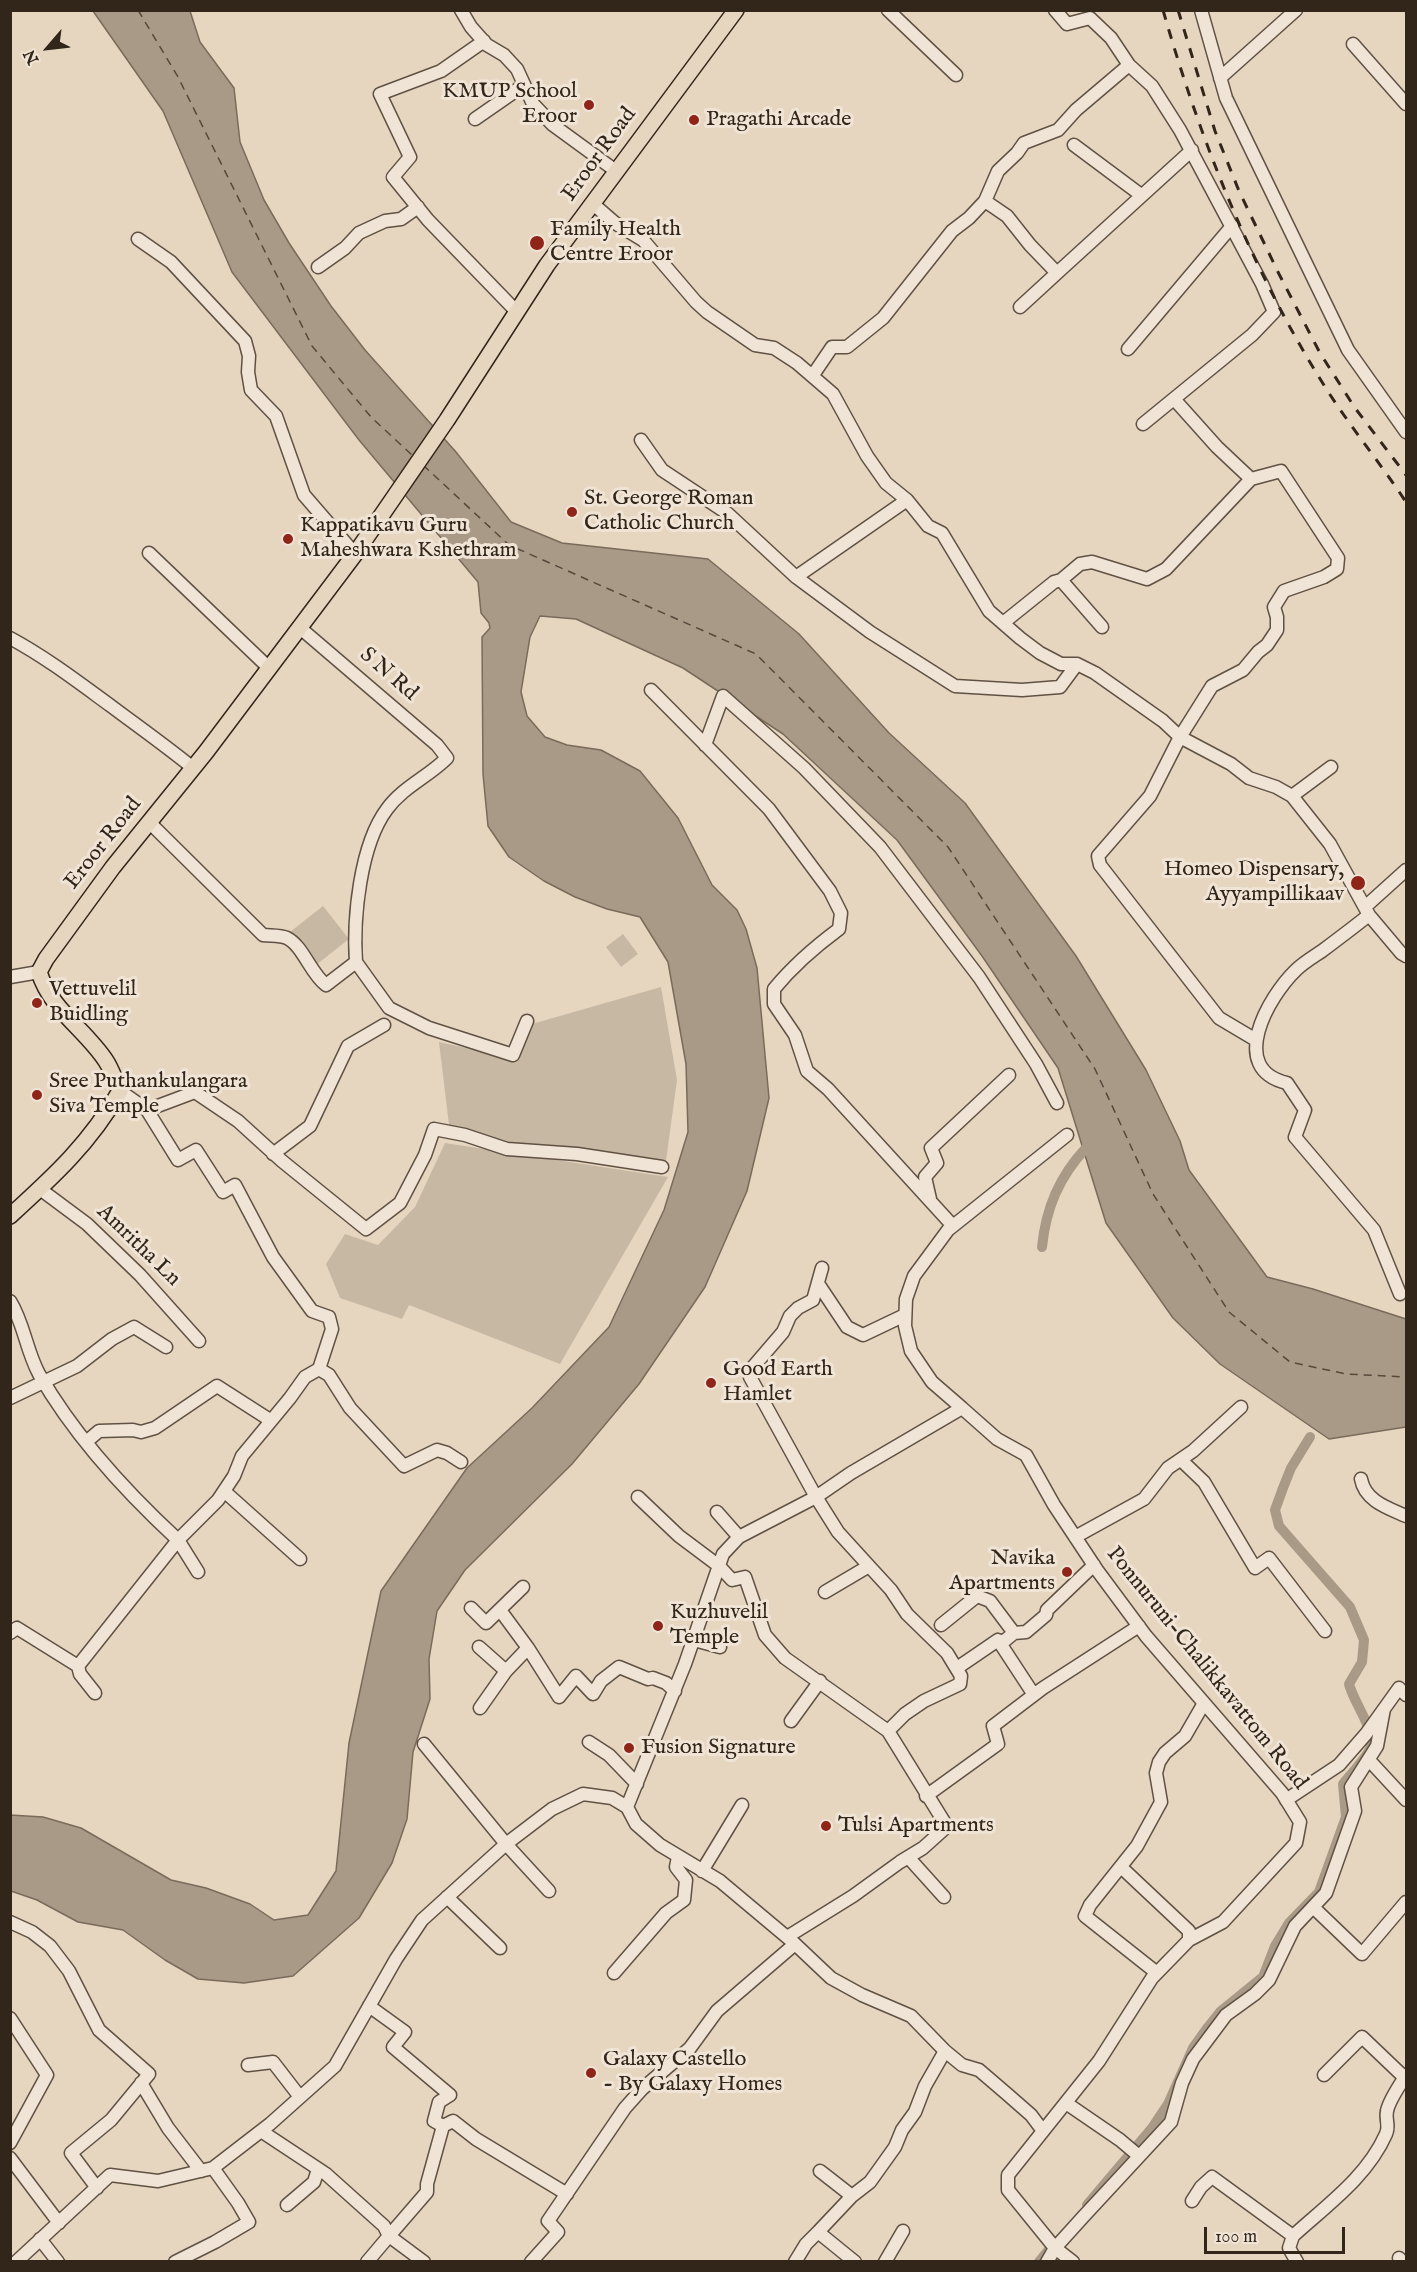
<!DOCTYPE html>
<style>
body{margin:0}
#map{position:relative;width:1417px;height:2272px;overflow:hidden;background:#e6d6c0;font-family:"IM FELL English",serif}
canvas{display:block}
.frame{position:absolute;inset:0;border:12px solid #322519;pointer-events:none}
.north{position:absolute;left:18px;top:18px;width:60px;height:60px;-webkit-text-stroke:4px #efe4d6;paint-order:stroke;rotate:242deg;font-size:16px;font-weight:700;line-height:24px;text-align:center;color:#322519}
.north::after{content:'';display:block;margin:auto;width:21px;height:27px;background:#322519;clip-path:polygon(50% 0,100% 100%,50% 72%,0 100%)}
.scale{position:absolute;left:1204px;top:2227px;width:141px;height:27px;box-sizing:border-box;border:3px solid #322519;border-top:0;padding-left:8px;font-size:18px;line-height:21px;white-space:nowrap;color:#322519;-webkit-text-stroke:4px #efe4d6;paint-order:stroke}
</style>
<div id="map">
<canvas width="1417" height="2272"></canvas>
<div class="frame"></div>
<div class="north">N</div>
<div class="scale">100 m</div>
</div>
<script>
const c = document.querySelector('canvas').getContext('2d');
c.lineJoin = 'round';
function fillPath(path, color) {
  c.fillStyle = color;
  c.fill(path, 'evenodd');
}
function strokePath(path, color, width, dash) {
  c.strokeStyle = color;
  c.lineWidth = width;
  c.lineCap = dash ? 'butt' : 'round';
  c.setLineDash(dash || []);
  c.stroke(path);
}
function drawText(font, color, halo, rows, align = 'center') {
  c.font = font + ' "IM FELL English",serif';
  c.lineWidth = 6;
  c.setLineDash([]);
  c.textBaseline = 'middle';
  c.strokeStyle = halo;
  c.fillStyle = color;
  for (const [text, x, y, turn = 0] of rows) {
    c.save();
    c.translate(x, y);
    c.rotate((+turn || 0) * Math.PI / 180);
    c.textAlign = isNaN(turn) ? turn : align;
    if (halo) c.strokeText(text, 0, 0);
    c.fillText(text, 0, 0);
    c.restore();
  }
}
fillPath(new Path2D(`
 M323 906 349 939 316 965 290 932Z
 M623 934 638 954 621 967 606 947Z
 M661 987 677 1080 666 1161 584 1149 509 1143 449 1125 439 1042 516 1059 532 1024Z
 M445 1143 668 1177 560 1364 409 1305 402 1319 340 1298 326 1264 345 1234 378 1245 415 1207Z`), '#c7b8a4');
const water = new Path2D(`
 M93 11H190L200 42 234 88 240 142 264 200 289 243 331 306 365 350 456 452 511 522 562 543 708 559 799 634 889 733 965 803 1076 956 1146 1070 1180 1141 1189 1170 1267 1277 1313 1289 1406 1319V1427L1329 1439 1220 1364 1173 1318 1106 1223 1058 1068 982 956 897 840 783 734 683 668 576 619 540 616 530 637 521 692 527 716 545 737 567 745 601 750 640 771 678 818 712 885 737 910 746 929 757 968 769 1098 747 1191 705 1287 639 1384 572 1464 465 1570 437 1611 429 1659 430 1699 413 1752 407 1819 392 1863 359 1918 293 1976 244 1983 198 1979 165 1960 123 1930 78 1922 37 1900 11 1891 10 1815 43 1817 81 1828 171 1880 206 1888 250 1904 274 1920 308 1915 336 1871 349 1743 381 1591 467 1468 532 1408 609 1327 664 1210 688 1132 686 1064 668 962 640 917 607 909 575 897 544 881 509 857 488 826 483 774 482 637 490 628 489 623 481 613 478 582 359 440 232 272 163 111Z`);
fillPath(water, '#a99a87');
strokePath(water, '#796b5b', 1.5);
strokePath(new Path2D(`
 M1042 1247C1046 1208 1059 1177 1086 1148
 M1087 2205 1152 2128 1168 2104 1193 2048 1208 2027 1220 2012 1263 1977 1275 1946 1289 1923 1319 1892 1346 1817 1343 1784C1350 1775 1369 1755 1371 1746 1375 1730 1353 1701 1349 1684L1362 1662 1364 1640 1350 1607 1279 1526 1275 1510 1283 1488 1291 1468 1310 1437
 M1039 2262 1056 2241`), '#a99a87', 10);
strokePath(new Path2D(`
 M138 10 178 77 312 346 371 417 413 456
 M423 465 509 545 756 654 948 847 1095 1069 1153 1194 1229 1312 1290 1362 1346 1374 1406 1377`), '#56483a', 1.5, [8, 6]);
const minor = new Path2D(`
 M461 10 471 27 487 45 504 55 517 69 533 104 553 125 616 171
 M888 10 956 75
 M1055 10 1067 24 1090 18 1111 38 1129 65 1152 86 1180 130 1262 284 1274 312 1252 335 1143 424
 M1201 10 1226 98 1348 350 1406 432
 M484 41 441 71 380 94 410 157 393 177 428 220 517 312
 M1353 44 1406 104
 M1220 78 1296 10
 M475 119 524 85
 M1074 145 1141 195
 M985 201 1007 216 1030 245 1057 273 1192 150
 M592 203 615 223 643 240 696 302 707 312 755 345 774 348 797 363 833 394 867 456 886 483 907 500 928 526 942 533 989 611 1020 638 1040 653 1061 664H1077L1095 673 1163 721 1180 737 1231 764 1249 778 1276 787 1292 796 1330 844 1369 915 1401 953 1406 956
 M138 239 171 262 245 341 249 356 248 372 251 390 276 416 304 495 355 554
 M318 267 345 248 359 233 385 221 401 219 418 207
 M1020 307 1057 273
 M1128 349 1232 226
 M813 375 832 347H847L883 318 952 231 969 218 985 201 998 171 1017 153 1024 143 1058 130 1076 110 1129 65
 M1174 399 1217 447 1251 479
 M641 440 662 470 727 513 796 577 870 632 955 686 1022 690 1060 687 1077 664
 M149 553 269 668
 M796 577 907 500
 M1061 580 1080 564 1092 562 1147 579 1166 569 1251 479 1281 471 1338 558 1337 569 1324 577 1284 591 1274 607 1277 617V630L1267 645 1258 652 1243 670 1212 686 1180 737 1150 796 1098 856 1100 865 1219 1018 1256 1040
 M1003 623 1054 582 1061 580 1102 627
 M10 638C47 658 78 682 111 706 139 727 166 746 193 768
 M651 690 769 809 830 891 841 913 839 929C816 946 792 967 774 989V1004L795 1035 807 1071 828 1089 953 1226
 M705 745 723 696 804 768 880 847 979 977 1036 1064 1057 1103
 M1292 796 1331 767
 M149 822 263 935C270 936 280 935 287 938 303 946 311 974 326 985L356 962C353 918 360 845 387 809 403 787 428 777 447 758L437 745 299 627
 M1365 907 1406 870
 M1369 915C1354 927 1338 939 1322 951 1313 957 1303 963 1296 970 1268 997 1227 1069 1287 1083L1305 1110 1295 1137 1374 1230 1400 1294
 M356 962 389 1008 429 1028 513 1055 527 1021
 M10 977 39 972
 M120 1091 147 1110 195 1092 238 1121 282 1161 366 1229 400 1203 425 1155 434 1129 465 1135 507 1149 577 1154 662 1167
 M147 1110 178 1160 196 1150 223 1192 235 1185 273 1257 312 1311 329 1317 332 1329 319 1369
 M273 1154 310 1126 348 1046 384 1025
 M40 1189 87 1224 140 1275 199 1341
 M930 1199 925 1177 937 1163 931 1148 1009 1075
 M822 1268 813 1300 798 1308 790 1316 783 1332 753 1367 750 1377 816 1497 838 1532 869 1566
 M819 1285 847 1327 863 1335 905 1315
 M10 1301C24 1323 26 1350 39 1374 75 1437 125 1491 178 1540L218 1500 234 1476 242 1456 290 1398 305 1377 319 1369 329 1375 350 1408 404 1466 437 1450 447 1453 461 1462
 M10 1398 77 1366 112 1339 134 1327 166 1347
 M962 1408 932 1382 911 1351 905 1326 906 1299 914 1276 948 1230 1067 1135
 M86 1442 99 1431 133 1430 141 1432 155 1428 217 1386 270 1420
 M1181 1460 1204 1482 1255 1568 1269 1558 1325 1631
 M1361 1479C1365 1501 1388 1508 1406 1516
 M224 1491 300 1559
 M638 1497 679 1536 719 1566 732 1580 745 1577 765 1635 785 1658 888 1731 946 1825 943 1830 923 1848 900 1862 853 1896 787 1937
 M717 1512 739 1537
 M1075 1537 1144 1499 1168 1468 1193 1451 1241 1407
 M825 1592 869 1566 891 1590 907 1614 947 1653 961 1676 960 1684 924 1701 905 1714 888 1731
 M471 1608 486 1623 523 1587
 M500 1610 528 1648
 M941 1625 977 1596 990 1601 1014 1633 1003 1642 998 1640 957 1668
 M10 1633 17 1628 78 1666
 M1014 1633 1026 1632 1046 1615 1047 1610 1094 1565
 M694 1640 720 1647
 M998 1640 1034 1695
 M479 1647 506 1671 528 1648 559 1697 576 1676 593 1694 601 1681 619 1667 648 1679 653 1678 666 1683 675 1691
 M95 1693 80 1674 78 1666 178 1540 198 1572
 M480 1708 506 1671
 M791 1721 820 1681
 M589 1742 609 1755 637 1784
 M424 1744 506 1844 549 1891
 M1369 1760 1406 1800
 M926 1796 998 1744 993 1726 1043 1688 1139 1626
 M1286 1800 1339 1765 1366 1734 1399 1688 1406 1695
 M627 1807 636 1824 660 1845 720 1881 794 1943 831 1978 862 1995 911 2016 945 2051 962 2065 979 2070 1007 2094 1031 2115 1043 2131
 M908 1857 944 1897
 M1121 1867 1189 1931V1940
 M702 1871 742 1805
 M447 1897 500 1948
 M1314 1908 1362 1954 1406 1902
 M10 1922 32 1932 50 1946 69 1971 99 2030 149 2074 111 2120 71 2153 97 2188
 M614 1973 666 1913 684 1900 686 1880 676 1867 678 1857
 M1157 1973 1085 1916 1090 1905 1137 1846 1161 1802 1156 1773 1159 1762 1165 1753 1185 1736 1204 1703
 M369 2006 405 2032 393 2047 450 2095 439 2102 434 2121 443 2126
 M10 2018 47 2075 10 2143
 M248 2065 273 2062 300 2097
 M1324 2075 1362 2037 1405 2078
 M141 2083 168 2128 201 2171
 M1066 2103 1120 2140 1139 2156
 M261 2131 326 2174 384 2226 389 2236 367 2262
 M10 2158 59 2223
 M820 2171 852 2196 818 2232 855 2262
 M852 2196 870 2182 895 2147 902 2130 915 2112 925 2086 945 2051
 M1192 2201 1201 2187 1212 2177 1293 2236
 M287 2205 314 2182 318 2169
 M40 2239 58 2262
 M1399 2258 1403 2262
 M16 2262 110 2175 158 2181 213 2168 270 2124 335 2066 396 1959 422 1920 506 1844 552 1809 583 1794 612 1798 627 1807 685 1664 723 1554 739 1537 816 1497 851 1473 962 1408 997 1439 1026 1455 1054 1505 1097 1570 1146 1636 1282 1793 1300 1822 1296 1843 1223 1922 1189 1940 1152 1978 1099 2061 1008 2175V2190L1055 2248 1073 2262
 M175 2262 215 2242 249 2222 238 2203 213 2168
 M424 2262 389 2236 427 2192V2184L443 2126 453 2121 476 2139 567 2194
 M531 2262 558 2232 548 2221 625 2108 642 2089 690 2048 717 2011 795 1944
 M795 2262 806 2244 818 2232
 M885 2262 903 2231
 M1047 2262 1055 2248 1083 2217 1171 2122 1182 2083 1193 2059 1226 2015 1255 1994 1269 1980 1295 1926 1326 1893 1355 1811 1351 1787 1377 1746 1384 1709
 M1297 2262 1289 2248 1293 2236C1327 2205 1367 2177 1386 2134 1390 2125 1385 2120 1387 2111 1389 2100 1400 2085 1406 2075`);
const major = new Path2D(`
 M10 1216C54 1176 90 1143 120 1091 115 1081 112 1070 106 1061 85 1029 51 1010 39 972L46 959 113 867 206 752 355 554 447 420 547 265 736 10`);
strokePath(minor, '#5f5143', 15);
strokePath(major, '#322519', 18);
strokePath(minor, '#efe4d6', 12);
strokePath(major, '#e6d6c0', 15);
strokePath(new Path2D(`
 M1163 10C1201 143 1253 273 1327 390 1352 429 1381 464 1406 502
 M1178 10 1215 131 1239 191 1279 274 1320 353 1355 408 1406 475`), '#322519', 3, [10, 10]);
for (const [x, y, r, color] of [
 [589,105,6,"#8f2418"],
 [694,120,6,"#8f2418"],
 [537,243,8,"#8f2418"],
 [572,512,6,"#8f2418"],
 [288,539,6,"#8f2418"],
 [1358,883,8,"#8f2418"],
 [37,1003,6,"#8f2418"],
 [37,1095,6,"#8f2418"],
 [711,1383,6,"#8f2418"],
 [1067,1572,6,"#8f2418"],
 [658,1626,6,"#8f2418"],
 [629,1748,6,"#8f2418"],
 [826,1826,6,"#8f2418"],
 [591,2073,6,"#8f2418"]
]) {
  const dot = new Path2D();
  dot.arc(x, y, r, 0, 2 * Math.PI);
  c.fillStyle = color;
  c.fill(dot);
  strokePath(dot, '#efe4d6', 2);
}
drawText('22px', '#322519', '#efe4d6', [
 ["KMUP School",577,92,"right"],
 ["Eroor",577,117,"right"],
 ["Pragathi Arcade",706,120],
 ["Family Health",550,230],
 ["Centre Eroor",550,255],
 ["St. George Roman",584,499],
 ["Catholic Church",584,524],
 ["Kappatikavu Guru",300,526],
 ["Maheshwara Kshethram",300,551],
 ["Homeo Dispensary,",1344,870,"right"],
 ["Ayyampillikaav",1344,895,"right"],
 ["Vettuvelil",49,990],
 ["Buidling",49,1015],
 ["Sree Puthankulangara",49,1082],
 ["Siva Temple",49,1107],
 ["Good Earth",723,1370],
 ["Hamlet",723,1395],
 ["Navika",1055,1559,"right"],
 ["Apartments",1055,1584,"right"],
 ["Kuzhuvelil",670,1613],
 ["Temple",670,1638],
 ["Fusion Signature",641,1748],
 ["Tulsi Apartments",838,1826],
 ["Galaxy Castello",603,2060],
 ["- By Galaxy Homes",603,2085]
], 'left');
drawText('22px', '#322519', '#efe4d6', [
 ["Eroor Road",600,155,-54],
 ["S N Rd",388,675,41],
 ["Eroor Road",104,844,-52],
 ["Amritha Ln",138,1246,44],
 ["Ponnuruni-Chalikkavattom Road",1206,1669,51]
]);
</script>
